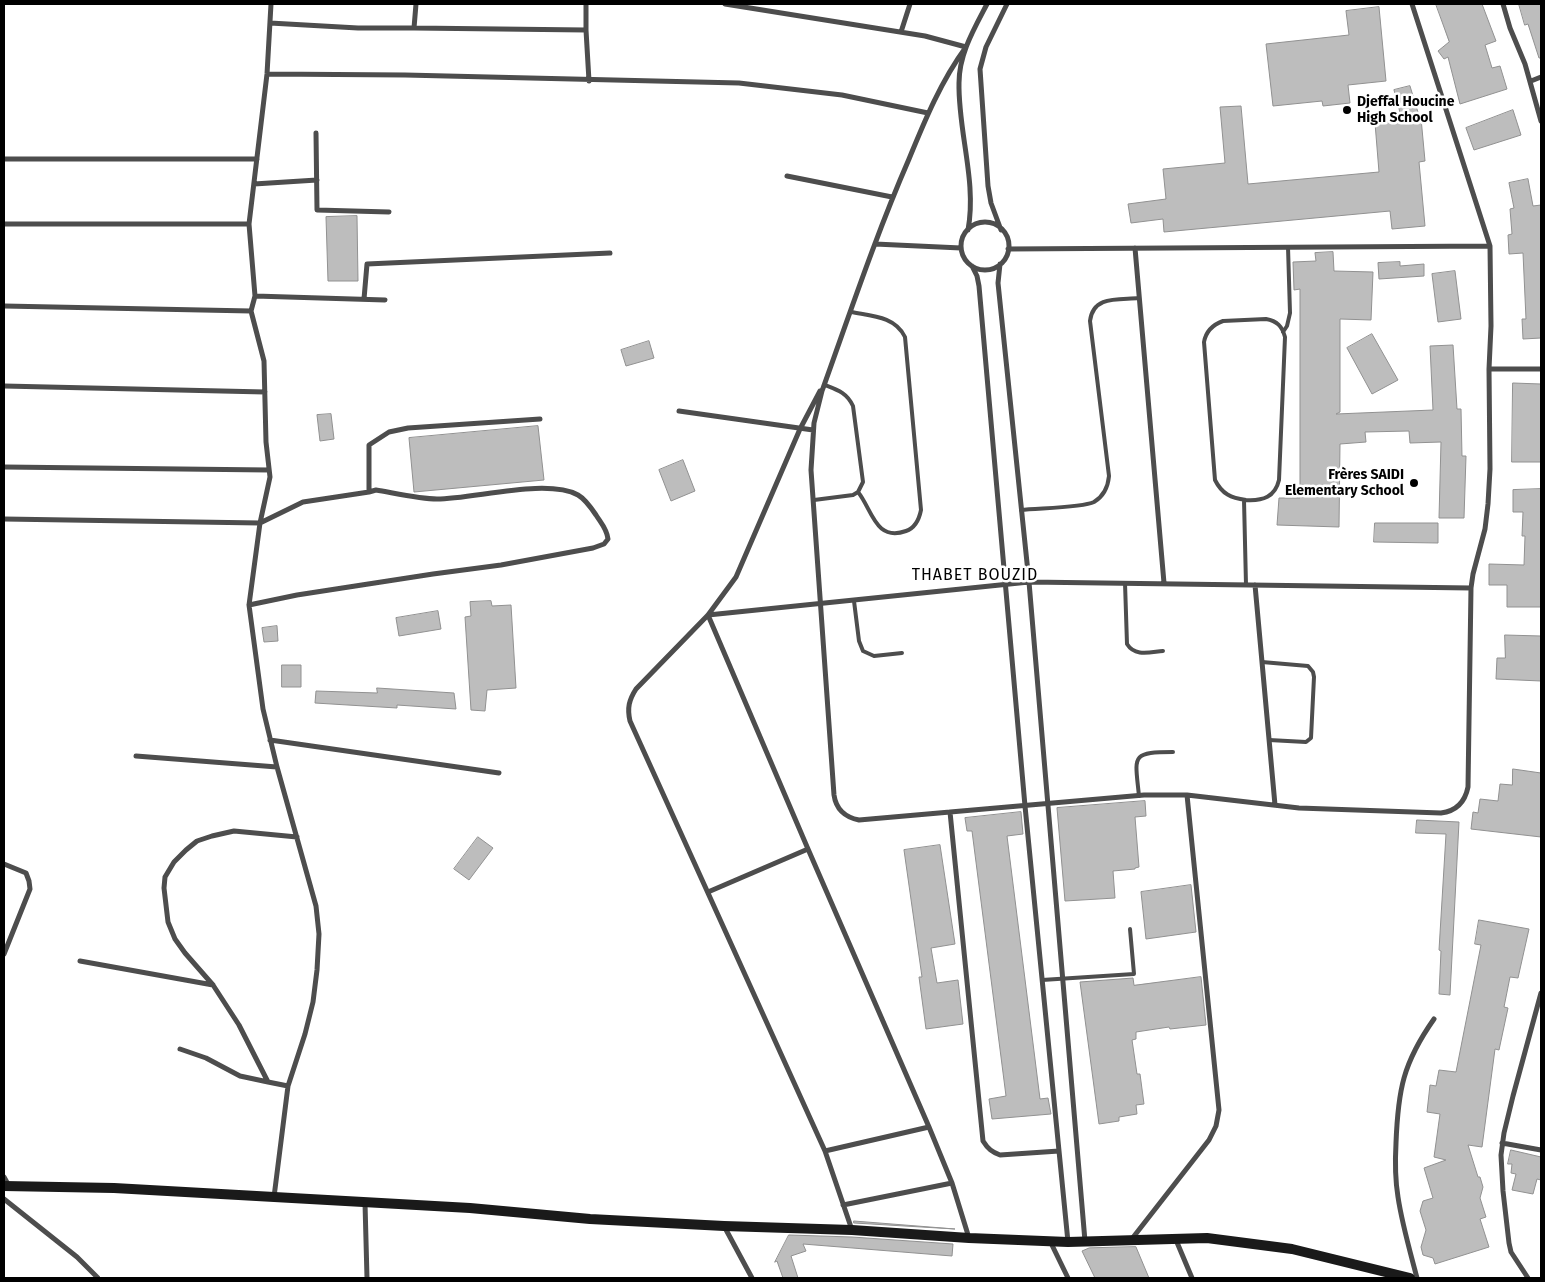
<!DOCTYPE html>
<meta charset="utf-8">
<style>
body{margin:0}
#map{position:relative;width:1545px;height:1282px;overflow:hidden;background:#fff;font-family:"Fira Sans",sans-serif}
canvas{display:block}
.frame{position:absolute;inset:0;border:5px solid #000;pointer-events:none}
</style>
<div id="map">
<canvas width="1545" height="1282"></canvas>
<div class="frame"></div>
</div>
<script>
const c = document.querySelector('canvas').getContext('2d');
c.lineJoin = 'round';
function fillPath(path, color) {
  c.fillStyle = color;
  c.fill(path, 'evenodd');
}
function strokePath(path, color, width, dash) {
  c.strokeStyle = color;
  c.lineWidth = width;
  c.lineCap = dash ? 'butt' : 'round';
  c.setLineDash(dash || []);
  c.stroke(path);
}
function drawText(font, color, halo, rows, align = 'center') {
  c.font = font + ' "Fira Sans",sans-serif';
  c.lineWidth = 5;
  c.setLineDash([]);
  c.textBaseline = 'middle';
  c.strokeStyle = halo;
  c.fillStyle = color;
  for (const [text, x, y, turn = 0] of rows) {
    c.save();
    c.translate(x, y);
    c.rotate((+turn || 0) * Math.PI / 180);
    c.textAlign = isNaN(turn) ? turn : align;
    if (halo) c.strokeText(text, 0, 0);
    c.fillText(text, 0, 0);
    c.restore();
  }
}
const building = new Path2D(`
 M1436 4H1482L1496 41 1485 45 1492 68 1500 66 1507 89 1460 104 1448 57 1444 59 1438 51 1449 42Z
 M1519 4H1541V58H1539L1528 24 1525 25Z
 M1379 7 1386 81 1348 85 1350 103 1323 106 1322 101 1273 106 1266 44 1349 35 1346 11Z
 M1410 86 1420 119 1421 118 1425 161 1419 162 1425 226 1392 229 1390 211 1164 232 1163 219 1131 223 1128 204 1166 199 1163 169 1225 163 1220 107 1241 106 1248 184 1379 172 1375 123 1402 120 1394 90Z
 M1513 110 1521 135 1474 150 1466 128Z
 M1528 179 1533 206 1541 205V338L1523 339 1522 319H1526L1523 253 1509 254 1508 235 1512 234 1510 209 1514 208 1509 183Z
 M357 216 358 281H328L326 217Z
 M1333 252 1334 271 1373 272 1371 320 1340 319V412L1336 414 1433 410 1430 346 1453 345 1457 409H1461L1462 456H1466L1464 518H1439L1441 442 1410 443 1409 431 1365 432 1366 442 1340 444 1339 527 1277 525 1279 498H1300V289L1294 290 1293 262 1316 261 1315 253Z
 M1400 262V266L1424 264V276L1379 279 1378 263Z
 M1455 271 1461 319 1438 322 1432 274Z
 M1372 334 1398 380 1372 394 1347 348Z
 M649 341 654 358 626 366 621 350Z
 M1513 383 1541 384V462H1512Z
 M331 414 334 439 320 441 317 415Z
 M538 426 544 480 414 492 409 438Z
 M683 460 695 491 671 501 659 470Z
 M1541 489V607H1507V585H1489V564L1524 565 1525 536H1522L1523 512H1513V490Z
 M1375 523H1438V543L1374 542Z
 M491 601 492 606 511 605 516 688 487 690 485 711 471 710 465 617 471 616 470 602Z
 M438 611 441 629 399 636 396 618Z
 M277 626 278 641 264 642 262 628Z
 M1505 635 1541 636V681L1496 679 1497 658H1505Z
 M282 665H301V687H282Z
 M377 688 454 693 456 709 397 705V708L315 703 316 691 377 693Z
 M1513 769 1541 773V837L1471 829 1473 812 1478 813 1480 799 1498 801 1500 784 1512 785Z
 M1145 801 1146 816 1135 817 1139 867 1135 868V869L1113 871 1115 898 1065 901 1057 808Z
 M1021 812 1023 834 1007 836 1040 1099 1048 1098 1051 1114 992 1119 989 1099 1006 1096 972 831H967L965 818Z
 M1417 820 1459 822 1450 995 1439 994 1441 951 1439 950 1446 834 1416 833Z
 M478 837 493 848 469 880 454 869Z
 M940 845 955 944 931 948 937 983 958 980 963 1024 926 1029 919 977H922L904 850Z
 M1191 885 1196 932 1146 939 1141 892Z
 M1479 920 1529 929 1518 978 1510 977 1504 1007 1508 1008 1499 1050 1495 1049 1482 1147 1468 1145 1478 1177H1480L1483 1187 1480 1198 1486 1217 1480 1219 1489 1247 1435 1264 1433 1258 1423 1255 1421 1247 1426 1230 1420 1211 1423 1201 1433 1198 1424 1168 1446 1160 1434 1157 1440 1114 1427 1112 1430 1085 1436 1086 1439 1070 1456 1072 1481 945 1475 944Z
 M1201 977 1206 1025 1170 1029 1169 1027 1136 1032V1039L1132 1040 1137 1074H1140L1144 1104 1136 1105 1137 1114 1119 1117V1121L1099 1124 1080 982 1133 978 1134 985Z
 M1511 1150 1541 1157V1180L1537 1179 1533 1194 1512 1190 1516 1174 1511 1173 1512 1164H1508Z
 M854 1221 955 1229 854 1223Z
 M789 1235 852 1237 953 1244 952 1256 803 1244 806 1251 791 1256 798 1278H783L777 1261 775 1262Z
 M1136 1247 1149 1278H1095L1082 1251 1089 1248Z`);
fillPath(building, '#bdbdbd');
strokePath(building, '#919191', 1);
strokePath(new Path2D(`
 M851 312C871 316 895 316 905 337L921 510C919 520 915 528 906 531 875 542 872 509 858 492
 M1266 319C1277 321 1282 326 1285 337L1279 480C1275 497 1263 501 1246 500 1231 498 1222 494 1215 480L1204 342C1206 331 1212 325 1223 321Z
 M1283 332 1287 326 1290 313 1288 247
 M814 500 853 495 858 492 863 482 853 406C847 393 838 390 825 385
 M1244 500 1246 585
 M1021 510C1037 508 1082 508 1094 502 1104 496 1108 487 1109 476L1090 321C1093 295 1119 300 1139 298
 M1125 583 1127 644C1135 657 1150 652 1163 651
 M854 601 859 641 863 651 874 656 902 653
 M1262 662 1308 666 1313 672 1314 677 1311 738 1306 742 1269 740
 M1139 796C1135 756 1130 752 1173 752
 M1042 980 1134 974 1130 929`), '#4d4d4d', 4);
strokePath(new Path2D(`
 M271 4 267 74 249 224 255 296 251 311 264 361 266 442 270 477 260 523 249 605 263 709 277 767 316 906 319 934 317 970 313 1002 305 1034 288 1086 274 1197
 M725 4 925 36 966 47C941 81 925 120 909 159 876 235 850 313 822 391L814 423 811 470 834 795C836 809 844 817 859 820L1144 795H1187L1299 808 1441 813C1457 811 1465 802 1468 787L1471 588 1473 574 1485 529 1488 504 1490 469 1489 369 1491 326 1490 246 1412 4
 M1503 4 1510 28 1525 64 1541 121
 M270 23 358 28H414L416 4
 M414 28 586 30 589 81
 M586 30V4
 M901 32 910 4
 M267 74 405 75 739 83 842 95 928 113
 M1531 81 1541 77
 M316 133 317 210 389 212
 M4 159H257
 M787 176 892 197
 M254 184 317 180
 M961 246a24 24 0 1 1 48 0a24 24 0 1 1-48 0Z
 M4 224H249
 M968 230C977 181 958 132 959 83 959 54 974 29 987 4
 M1001 230 991 203 988 186 980 69 986 47 1007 4
 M875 244 961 248
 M1135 248 1164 583
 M1008 249 1490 246
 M1000 264 998 283 1029 582 1085 1241
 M972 266 977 276 979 286 1025 806 1068 1242
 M255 296 385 300
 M364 299 367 264 610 253
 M4 306 251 311
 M1489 369H1541
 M4 386 265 392
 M820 391 800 429 736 577 708 615 636 689C629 700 627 708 630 721L825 1151 852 1230
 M679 411 813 430
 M4 467 269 470
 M4 519 260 523 303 502 369 492V445L389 432 408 428 540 419
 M1255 585 1275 805
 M249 605 297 595 433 574 501 565 593 548 604 544 608 539C607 529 601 523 596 515 592 509 585 499 578 495 546 478 474 499 437 499 420 499 394 493 376 490L369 492
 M270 740 499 773
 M136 756 277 767
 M950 812 983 1141C988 1149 992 1152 1000 1155L1059 1151
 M4 864 26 873 29 881 30 889 4 954
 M708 892 808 849
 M80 961 213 985
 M180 1049 206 1058 240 1076 268 1082
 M288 1086 268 1082 239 1025 213 985 185 953 175 939 168 922 164 888 165 877 174 862 186 850 197 841 212 836 234 831 297 837
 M1502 1143 1541 1150
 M825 1151 929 1127
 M4 1177 9 1186
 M4 1199 77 1257 98 1278
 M365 1203 367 1278
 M843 1205 952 1183
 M724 1226 752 1278
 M969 1238 952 1183 929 1127 808 849 708 615 1029 582 1471 588
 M1131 1240 1209 1140 1216 1126 1219 1110 1187 795
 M1176 1240 1192 1278
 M1050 1241 1068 1278
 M1417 1278C1410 1251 1402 1224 1398 1197 1395 1179 1395 1161 1396 1143 1398 1090 1403 1063 1434 1019
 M1528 1278 1511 1252 1509 1243 1503 1191 1501 1155 1504 1133 1513 1096 1541 993`), '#4d4d4d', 5);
strokePath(new Path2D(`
 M4 1186 114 1188 470 1208 590 1219 724 1226 852 1230 969 1238 1068 1242 1207 1238 1292 1249 1410 1278`), '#1a1a1a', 10);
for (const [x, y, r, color] of [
 [1347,110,5,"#000"],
 [1414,483,5,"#000"]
]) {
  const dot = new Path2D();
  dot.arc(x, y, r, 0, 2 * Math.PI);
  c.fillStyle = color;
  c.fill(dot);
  strokePath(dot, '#fff', 2);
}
drawText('bold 14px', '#000', '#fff', [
 ["Djeffal Houcine",1357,102],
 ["High School",1357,118],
 ["Frères SAIDI",1404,475,"right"],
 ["Elementary School",1404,491,"right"]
], 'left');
c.letterSpacing = '1px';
drawText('16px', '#000', '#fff', [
 ["THABET BOUZID",975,576]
]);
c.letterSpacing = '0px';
</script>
